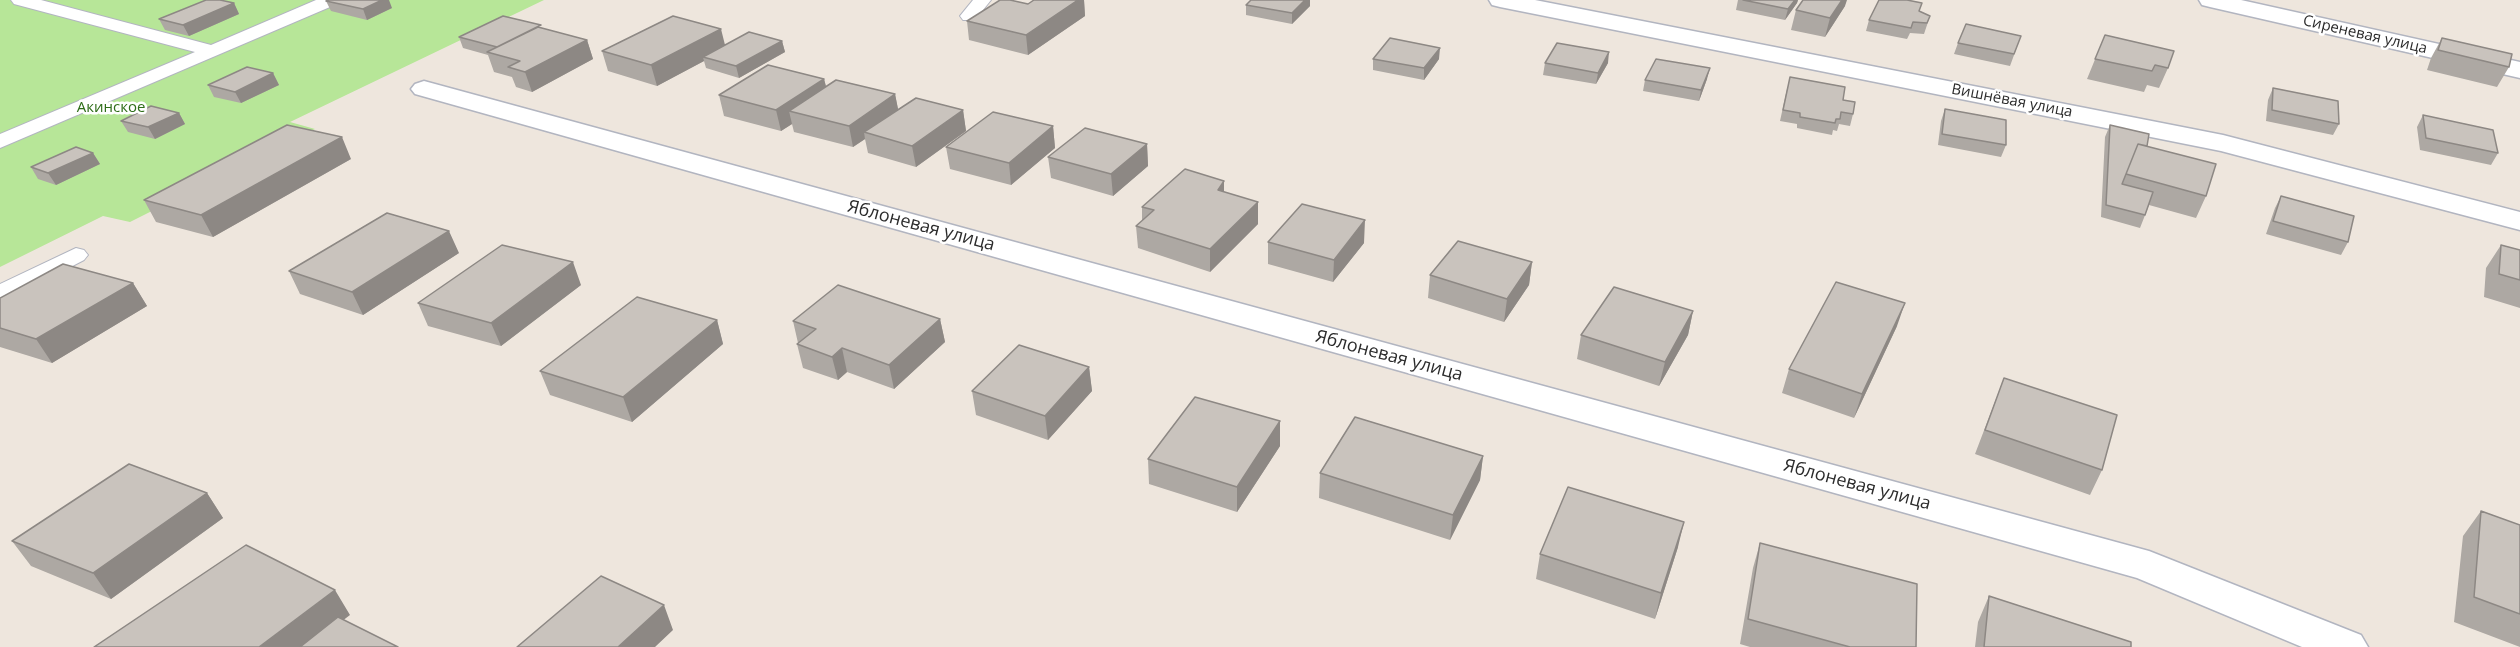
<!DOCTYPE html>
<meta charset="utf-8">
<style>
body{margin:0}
canvas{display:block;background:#eee6dd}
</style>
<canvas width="2520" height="647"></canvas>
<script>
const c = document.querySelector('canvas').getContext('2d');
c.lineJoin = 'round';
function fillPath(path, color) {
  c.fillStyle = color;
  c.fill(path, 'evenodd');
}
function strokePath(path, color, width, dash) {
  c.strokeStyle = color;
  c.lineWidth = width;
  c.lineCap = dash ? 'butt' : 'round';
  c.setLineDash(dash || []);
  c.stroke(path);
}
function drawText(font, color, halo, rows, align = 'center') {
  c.font = font + ' "Open Sans",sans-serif';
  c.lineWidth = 5;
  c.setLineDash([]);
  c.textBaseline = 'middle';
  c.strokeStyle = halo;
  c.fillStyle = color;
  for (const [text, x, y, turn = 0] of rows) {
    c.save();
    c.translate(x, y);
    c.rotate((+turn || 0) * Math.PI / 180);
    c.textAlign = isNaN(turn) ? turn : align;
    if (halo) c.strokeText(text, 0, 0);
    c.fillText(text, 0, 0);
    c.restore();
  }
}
fillPath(new Path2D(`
 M0 0H544L290 122 315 129 130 222 103 216 0 267Z`), '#b7e698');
const lane = new Path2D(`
 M11 0H41L211 45 316 0H340L337 4 0 148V134L195 52 14 4Z
 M973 0H991L975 20H963L960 16Z
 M76 248 84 250 88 255 84 260 9 299 0 301V284Z`);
const street = new Path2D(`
 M1489 0H1535L2223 135 2520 212V230L2221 151 1500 7 1492 5Z
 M2199 0H2241L2520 62V78L2210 7 2202 5Z
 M424 81 2149 551 2361 635 2368 647H2302L2137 578 415 94 411 89 415 84Z`);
strokePath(lane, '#b2b5c0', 2);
strokePath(street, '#b2b5c0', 3);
fillPath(lane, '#fff');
fillPath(street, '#fff');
fillPath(new Path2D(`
 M1034 0H1084L1085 16 1028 55 969 40 967 21 1028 4Z
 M1738 0H1798L1797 3 1785 20 1736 10Z
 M326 1 392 8 367 20 331 11Z
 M234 3 239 14 189 36 165 30 159 19Z
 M1246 5 1310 6 1292 24 1246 15Z
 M1845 6 1825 37 1791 30 1796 10Z
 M1920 12 1930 16 1924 34 1910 33 1907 39 1866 31 1869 20Z
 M542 28 587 40 593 59 532 92 516 87 512 77 494 72 488 55 463 48 459 37Z
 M2105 35 2168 68 2159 88 2147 85 2144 92 2087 79Z
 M2021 36 2010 66 1954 54 1958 43Z
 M2442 38 2509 67 2497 87 2427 70 2431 58Z
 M782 41 785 52 739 78 706 68 704 61 657 86 608 71 602 51Z
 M1373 59H1439L1424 80 1373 70Z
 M1545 63H1608L1596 84 1543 75Z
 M273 73 279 85 241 103 214 97 208 85Z
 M824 79 826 86 895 94 898 109 963 110 966 131 916 167 868 153 865 139 853 147 794 132 792 124 781 131 724 116 719 95Z
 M1707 79 1699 101 1643 91 1645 80Z
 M2273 88 2339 124 2333 135 2266 121 2268 100Z
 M1787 89 1843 100 1853 114 1850 126 1839 124 1837 131 1833 130 1832 135 1797 128V124L1780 121Z
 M1945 109 2006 145 2001 157 1938 145 1941 121Z
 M179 113 185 124 155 139 128 132 121 121Z
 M2423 115 2498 153 2491 165 2420 150 2417 127Z
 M2110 125 2147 146 2206 196 2196 218 2149 205 2140 228 2101 217 2105 137Z
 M1053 126 1055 148 1011 185 950 169 946 147Z
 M1147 144 1148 166 1113 196 1051 178 1048 157Z
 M93 153 100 164 56 185 38 179 31 167Z
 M351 159 213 237 156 222 144 200Z
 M1224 181V192L1258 224 1210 272 1138 248 1136 226 1142 221V207Z
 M2281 196 2348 242 2341 255 2266 234 2275 208Z
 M1268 242 1364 243 1333 282 1268 264Z
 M2501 245 2520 250V308L2484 297 2486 268Z
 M459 253 363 315 300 294 289 271Z
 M1532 262 1529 285 1504 322 1428 298 1430 275Z
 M133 283 147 306 52 363 0 347V298Z
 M581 285 501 346 428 326 418 303Z
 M1693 311 1688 335 1659 386 1577 359 1581 335Z
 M940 319 945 342 894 389 847 372 838 380 803 368 797 344 798 343 793 321Z
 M717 320 723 344 632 422 550 395 540 371Z
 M1897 326 1854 418 1782 393 1789 369Z
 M1089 367 1092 391 1048 440 976 415 972 391Z
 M2004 378 2102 470 2090 495 1975 454Z
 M1280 421V446L1237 512 1149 484 1148 459Z
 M1483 456 1480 480 1450 540 1319 498 1320 473Z
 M207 493 223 518 111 599 31 566 12 541Z
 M2481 511 2520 525V647L2454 622 2463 536Z
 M1760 543 1916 647H1750L1740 644 1753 568Z
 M1678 547 1655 619 1536 579 1540 554Z
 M1989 596 2131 647H1975L1978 622Z`), '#ada8a3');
fillPath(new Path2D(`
 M382 0H389L392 8 367 20 363 9Z
 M1078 0H1084L1085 16 1028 55 1026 35Z
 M1305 0H1310V6L1292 24V13Z
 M1795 0H1798L1797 3 1785 20 1788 9Z
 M1842 0H1847L1845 6 1825 37 1830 18Z
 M234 3 239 14 189 36 183 25Z
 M721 29 726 49 703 57 704 61 657 86 651 65Z
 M587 40 593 59 532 92 525 72Z
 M782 41 785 52 739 78 736 66Z
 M1440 48 1439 59 1424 80V68Z
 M1609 52 1608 63 1596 84 1598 73Z
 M1710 68 1707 79 1699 101 1701 90Z
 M273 73 279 85 241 103 235 92Z
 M824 79 829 99 789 111 792 124 781 131 776 110Z
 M895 94 899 114 864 132 865 139 853 147 849 126Z
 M963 110 966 131 916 167 912 146Z
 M179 113 185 124 155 139 148 127Z
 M1053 126 1055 148 1011 185 1009 163Z
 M342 137 351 159 213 237 201 215Z
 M1147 144 1148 166 1113 196 1111 174Z
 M93 153 100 164 56 185 48 173Z
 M1224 181V203L1218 190Z
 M1258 202V224L1210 272V249Z
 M1365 220 1364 243 1333 282 1334 260Z
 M449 231 459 253 363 315 352 292Z
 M573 262 581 285 501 346 491 323Z
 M1532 262 1529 285 1504 322 1507 299Z
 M133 283 147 306 52 363 36 339Z
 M1905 303 1897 326 1854 418 1862 394Z
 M1693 311 1688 335 1659 386 1665 362Z
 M940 319 945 342 894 389 889 365Z
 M717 320 723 344 632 422 623 397Z
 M842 348 847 372 838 380 832 357Z
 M1089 367 1092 391 1048 440 1045 416Z
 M1280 421V446L1237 512V487Z
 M1483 456 1480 480 1450 540 1453 515Z
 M207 493 223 518 111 599 93 573Z
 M1684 522 1678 547 1655 619 1661 593Z
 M335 590 350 615 308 647H259Z
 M664 605 673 630 655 647H618Z`), '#8d8884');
const building = new Path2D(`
 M206 0H220L234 3 183 25 159 19Z
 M328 0H382L363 9 326 1Z
 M1000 0H1010L1028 4 1034 0H1078L1026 35 967 21Z
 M1251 0H1305L1292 13 1246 5Z
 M1743 0H1795L1788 9Z
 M1803 0H1842L1830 18 1796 10Z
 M1879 0H1907L1922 3 1919 11 1930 16 1927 23 1913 22 1911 28 1869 20Z
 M503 16 541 25 497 47 459 37Z
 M673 16 721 29 651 65 602 51Z
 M1966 24 2021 36 2014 54 1958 43Z
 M538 27 587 40 525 72 508 67 520 61 487 52Z
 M749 32 782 41 736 66 703 57Z
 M2105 35 2174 51 2168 68 2155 65 2152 71 2095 59Z
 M1390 38 1440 48 1424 68 1373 59Z
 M2442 38 2512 54 2509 67 2438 50Z
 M1557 43 1609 52 1598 73 1545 63Z
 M1656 59 1710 68 1701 90 1645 80Z
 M768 65 824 79 776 110 719 95Z
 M247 67 273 73 235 92 208 85Z
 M1790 77 1845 87 1843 100 1855 102 1853 114 1841 112 1840 119H1836L1835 123 1800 117V113L1783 110Z
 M836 80 895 94 849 126 789 111Z
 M2273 88 2338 101 2339 124 2272 110Z
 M916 98 963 110 912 146 864 132Z
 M151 106 179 113 148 127 121 121Z
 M1945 109 2006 120V145L1942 134Z
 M993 112 1053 126 1009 163 946 147Z
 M2423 115 2493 130 2498 153 2426 138Z
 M287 125 342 137 201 215 144 200Z
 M2110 125 2149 134 2147 146 2138 144 2122 184 2153 192 2145 215 2106 205Z
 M1085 128 1147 144 1111 174 1048 157Z
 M2138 144 2216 164 2206 196 2126 174Z
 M76 147 93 153 48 173 31 167Z
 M1185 169 1224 181 1218 190 1258 202 1210 249 1136 226 1154 210 1142 207Z
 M2281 196 2354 216 2348 242 2273 221Z
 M1302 204 1365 220 1334 260 1268 242Z
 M387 213 449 231 352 292 289 271Z
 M1458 241 1532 262 1507 299 1430 275Z
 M502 245 573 262 491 323 418 303Z
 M2501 245 2520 250V280L2499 274Z
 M63 264 133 283 36 339 0 328V298Z
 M1836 282 1905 303 1862 394 1789 369Z
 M838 285 940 319 889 365 842 348 832 357 797 344 816 329 793 321Z
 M1614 287 1693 311 1665 362 1581 335Z
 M637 297 717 320 623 397 540 371Z
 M1019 345 1089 367 1045 416 972 391Z
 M2004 378 2117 415 2102 470 1985 430Z
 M1195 397 1280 421 1237 487 1148 459Z
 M1355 417 1483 456 1453 515 1320 473Z
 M129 464 207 493 93 573 12 541Z
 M1568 487 1684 522 1661 593 1540 554Z
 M2481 511 2520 525V614L2474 597Z
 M1760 543 1917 584 1916 647H1850L1748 619Z
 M246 545 335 590 259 647H94Z
 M601 576 664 605 618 647H517Z
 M1989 596 2131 642V647H1984Z
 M338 617 398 647H300Z`);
fillPath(building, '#c9c3bd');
strokePath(building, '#8d8884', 1.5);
drawText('15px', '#2c2c2c', '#fff', [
 ["Сиреневая улица",2365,35,13],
 ["Вишнёвая улица",2012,101,11]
]);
drawText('15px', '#2e6d18', '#fff', [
 ["Акинское",111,108]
]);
drawText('18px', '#2c2c2c', '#fff', [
 ["Яблоневая улица",921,226,15],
 ["Яблоневая улица",1389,356,15],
 ["Яблоневая улица",1857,485,15]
]);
</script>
